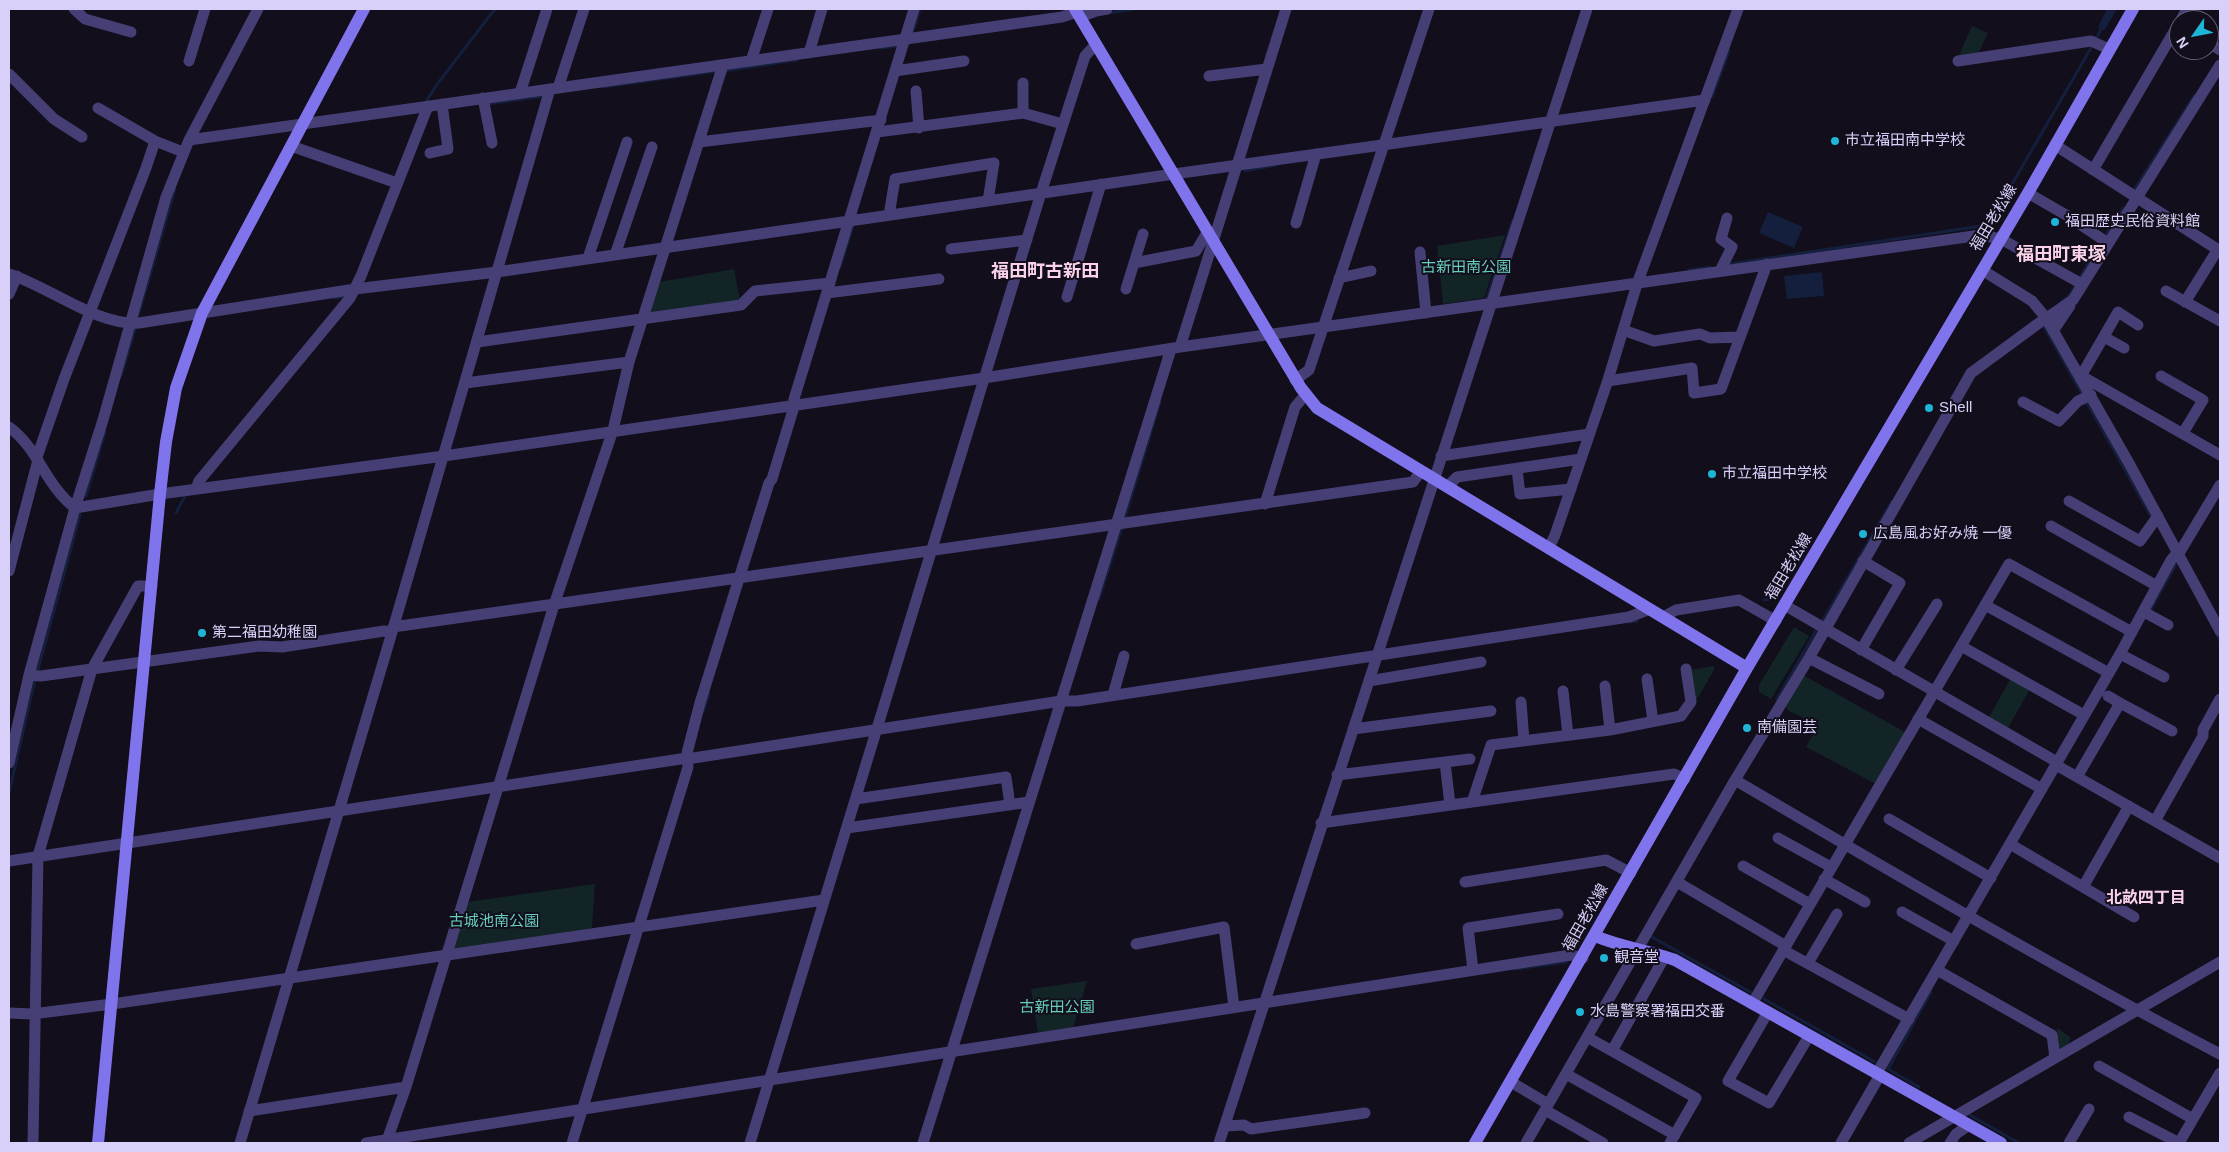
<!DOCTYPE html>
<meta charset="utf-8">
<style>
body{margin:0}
#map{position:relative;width:2229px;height:1152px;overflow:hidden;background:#120e1c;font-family:Helvetica,sans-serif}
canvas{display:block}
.frame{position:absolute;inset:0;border:10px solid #d8d0f8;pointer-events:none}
.north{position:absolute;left:2169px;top:10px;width:50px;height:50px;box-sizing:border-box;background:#120e1c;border:1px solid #615c74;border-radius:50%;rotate:237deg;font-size:14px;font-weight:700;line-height:20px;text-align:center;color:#d8d0f8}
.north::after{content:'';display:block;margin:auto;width:18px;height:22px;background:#1eb5d6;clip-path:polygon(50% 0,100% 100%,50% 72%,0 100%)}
</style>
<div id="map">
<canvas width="2229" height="1152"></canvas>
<div class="frame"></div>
<div class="north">N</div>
</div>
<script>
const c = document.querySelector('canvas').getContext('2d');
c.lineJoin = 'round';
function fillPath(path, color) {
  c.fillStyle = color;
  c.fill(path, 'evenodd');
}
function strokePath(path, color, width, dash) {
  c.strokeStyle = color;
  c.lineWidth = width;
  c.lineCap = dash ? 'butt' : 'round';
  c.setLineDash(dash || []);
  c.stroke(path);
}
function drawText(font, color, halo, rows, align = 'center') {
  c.font = font + ' Helvetica,"Noto Sans JP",sans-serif';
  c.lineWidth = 4;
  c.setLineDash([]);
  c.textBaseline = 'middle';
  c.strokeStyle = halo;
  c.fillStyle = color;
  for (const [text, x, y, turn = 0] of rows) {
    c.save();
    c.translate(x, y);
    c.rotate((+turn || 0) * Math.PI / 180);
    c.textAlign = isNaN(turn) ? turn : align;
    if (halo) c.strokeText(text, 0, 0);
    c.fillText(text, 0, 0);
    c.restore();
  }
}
fillPath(new Path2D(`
 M1972 26 1988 33 1978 54 1958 57Z
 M1505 235 1484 298 1443 304 1437 246Z
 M734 269 740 300 648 314 659 282Z
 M1794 627 1809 636 1771 699 1759 692V685Z
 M1713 666 1715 668 1695 703 1690 670Z
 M1803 675 1907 733 1876 784 1806 747 1818 725 1787 710 1785 704Z
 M2011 678 2030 689 2008 728 1989 717Z
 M595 884 592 928 456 953 452 949 467 902Z
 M1087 981 1073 1028 1038 1033 1031 989Z
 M2058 1028 2071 1038 2065 1050 2058 1052 2054 1037Z`), '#122425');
fillPath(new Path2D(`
 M2107 9H2117L2104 31 2098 27Z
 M1768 212 1803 227 1794 248 1759 233Z
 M1822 272 1824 296 1787 299 1784 276Z`), '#131f3c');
strokePath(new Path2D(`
 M1108 13 1135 9
 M912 35 920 9
 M2092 38 2097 37 2102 27
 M880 48 899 46
 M724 71 797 60
 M603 87 718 71
 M1712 97 1729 51
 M425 103 438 83 495 9
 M487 104 545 96
 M1245 171 1276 165
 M2134 190 2194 96
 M1986 229 2091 48
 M2105 236 2123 208
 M1730 264 1988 225
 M840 267 854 223
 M1689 270 1710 267
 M2079 279 2101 242
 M334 298 348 296
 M1487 298 1513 220
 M2061 302 2069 296 2076 284
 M137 320 175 189
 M2042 323 2152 518
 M121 376 136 326
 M86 496 105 432
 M176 513 186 494
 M1124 521 1160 402
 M1099 599 1122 527
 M1764 600 1771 599
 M2150 611 2177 562
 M1823 620 1892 501
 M1630 622 1637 621
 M2216 633 2220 641
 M1777 699 1817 629
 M703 712 709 694
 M9 793 34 684 80 515
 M1650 936 1752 993
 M1516 969 1566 962
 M1764 999 1875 1062
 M1919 1087 1888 1069 1931 992
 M1970 1113 1968 1114 2019 1143`), '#131f3c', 3);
strokePath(new Path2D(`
 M74 9 85 19 131 32
 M1080 17 1096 11 1107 9
 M2181 20 2187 9
 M2209 42 2220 50
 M809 53 822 9
 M189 61 205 9
 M751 61 768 9
 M1958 61 2091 41 2109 49
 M895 71 964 61
 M9 74 54 119 82 137
 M1209 76 1267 69
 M558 88 584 9
 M916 91 919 128
 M520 93 547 9
 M483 98 492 143
 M98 108 155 141 183 152
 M1023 113V83
 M877 132 1023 113 1063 124
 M189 140 1062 17 1077 12
 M699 142 881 120
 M2055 145 2220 251
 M291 146 397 183
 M430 153 448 149 442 104
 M2093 170 2179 23
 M2028 193 2066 215 2108 243
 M889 215 895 179 994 163 988 201
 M1296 223 1316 154
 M951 249 1027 240
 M1420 252 1426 313
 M615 255 652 147
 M588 258 627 142
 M1134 263 1196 251 1208 231
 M1982 270 2032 301 2046 318 2130 465 2220 631
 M1720 271 1732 247 1721 239 1727 218
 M9 274C48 286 97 326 139 323L355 289 497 272 1174 174 1705 100
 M1339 278 1371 271
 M1126 289 1143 234
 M2166 291 2220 321
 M827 293 939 279
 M9 294 17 276
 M1067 297 1101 184
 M2185 302 2218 249
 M1623 330 1654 341 1700 334 1710 338 1740 337
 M2053 331 2070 306
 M2104 337 2124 348
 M477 342 741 305 755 291 830 283
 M1180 347 1286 9
 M2078 374 2220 455
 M2081 376 2118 312 2138 325
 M2161 376 2203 400 2183 433
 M1295 380 1309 370 1429 9
 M1608 381 1692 368 1694 393 1721 389 1767 264
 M465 383 629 362
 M2023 402 2059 421 2078 401 2091 395
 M9 427C39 449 45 485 75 508L160 494 444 456 984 378 1180 347 1981 235 2001 239 2082 284
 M1441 456 1589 434
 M37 457 64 379 146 168 155 141
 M1517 469 1520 494 1571 489
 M1447 487 1457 477 1581 459
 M196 489 199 481 350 298 361 276 428 106
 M2069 501 2140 541 2158 516
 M1265 504 1295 407 1306 394
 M2051 526 2157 586
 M1549 548 1555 535 1607 383 1637 284 1738 9
 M2178 555 2220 485
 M9 571 38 460
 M1985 605 2109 673
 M1786 606 2057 762
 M2144 612 2168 625
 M1663 617 1676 610 1739 600 1776 621
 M393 627 1413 482 1421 471
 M1961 646 2084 715
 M1861 650 1900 583 1863 561
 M2120 654 2164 677
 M1809 658 1879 694
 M1896 670 1937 604
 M29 675 41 676 259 646 282 647 384 631 392 632
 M1647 679 1653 721
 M1369 681 1481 662
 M1605 686 1610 730
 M1563 691 1568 735
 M1113 695 1124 656
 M2108 696 2120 703
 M1521 702 1524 741
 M1918 719 2042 789
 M1353 729 1491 711
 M687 759 1061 701H1077L1629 617 1650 609
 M1445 762 1450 805
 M9 763 29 675 75 508 103 420 166 197 189 140 258 9
 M2056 765 2220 858
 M1337 775 1470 759
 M2077 777 2120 703 2172 731
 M1735 780C1895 874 2055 968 2220 1054
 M856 799 1006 777 1010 805
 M1472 802 1491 745 1610 730 1681 716 1691 702 1686 669
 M1889 819 1991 878
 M2155 821 2203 736V730L2220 699
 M1321 823 1674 774 1685 779
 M847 828 1029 802
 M1778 838 1831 867
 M2010 844 2134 917
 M9 861 687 758
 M1743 866 1810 904
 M1824 879 1865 902
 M1465 882 1606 860 1631 873
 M1677 882 1786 946
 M2083 887 2129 806
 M1902 912 1954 941
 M1136 944 1224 927 1234 1007
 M1783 950 1909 1019
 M1808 963 1837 914
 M1473 970 1468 928 1558 914
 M1937 970 2052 1035 2055 1058
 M1752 1004 2009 564 2132 632
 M1768 1012 1728 1081 1769 1103 1809 1036
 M9 1013 32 1014 112 1004 824 900
 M1587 1037 1696 1098 1670 1143
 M1612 1051 1665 956
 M2099 1066 2193 1119
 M1877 1073 2120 654 2171 560 2177 553
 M1566 1074 1675 1135
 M1511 1082 1548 1104
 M1545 1110 1603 1143
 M249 1111 406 1087
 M2129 1117 2179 1143
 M1225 1126 1244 1125 1251 1129 1365 1113
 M33 1143 38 856 92 669 138 586H152
 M240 1143 390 639 550 89
 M366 1143 1571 955 1583 958
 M386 1143 406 1087 554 605 613 430 629 362 723 65
 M572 1143 688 767 687 753 700 703 769 483 772 479 793 410 794 399 914 9
 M750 1143 1041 193 1085 56 1096 44
 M923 1143 1171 349
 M1219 1143 1587 9
 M1526 1143 1735 780 1809 658 1971 373 2039 323 2073 300 2220 65
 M1841 1143 1880 1075
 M1909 1143 2220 962
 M1950 1143 1956 1134 1969 1125
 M2069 1143 2089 1109
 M2179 1143 2220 1073`), '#463f75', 11);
strokePath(new Path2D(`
 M1075 9 1301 388 1317 408 1747 668
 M1595 936C1621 947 1648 950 1675 960L2001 1143
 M98 1143 160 494 166 442 176 388 202 313 364 9
 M1475 1143 1747 668 2028 193 2133 9`), '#8074ec', 12);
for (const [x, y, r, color] of [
 [1835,141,5,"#1eb5d6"],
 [2055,222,5,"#1eb5d6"],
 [1929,408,5,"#1eb5d6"],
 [1712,474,5,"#1eb5d6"],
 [1863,534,5,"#1eb5d6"],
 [202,633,5,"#1eb5d6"],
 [1747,728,5,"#1eb5d6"],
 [1604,958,5,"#1eb5d6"],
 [1580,1012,5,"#1eb5d6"]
]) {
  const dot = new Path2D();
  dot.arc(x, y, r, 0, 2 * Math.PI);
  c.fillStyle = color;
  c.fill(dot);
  strokePath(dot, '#120e1c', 2);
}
drawText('15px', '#d8d0f8', '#120e1c', [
 ["市立福田南中学校",1845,141],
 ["福田歴史民俗資料館",2065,222],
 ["Shell",1939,408],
 ["市立福田中学校",1722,474],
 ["広島風お好み焼 一優",1873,534],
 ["第二福田幼稚園",212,633],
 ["南備園芸",1757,728],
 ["観音堂",1614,958],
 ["水島警察署福田交番",1590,1012]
], 'left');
drawText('15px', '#d8d0f8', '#120e1c', [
 ["福田老松線",1994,218,-59],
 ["福田老松線",1789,567,-59],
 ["福田老松線",1586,918,-60]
]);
drawText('15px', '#67cebc', '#120e1c', [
 ["古新田南公園",1466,268],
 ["古城池南公園",494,922],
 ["古新田公園",1057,1008]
]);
drawText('bold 16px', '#f9d2e7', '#120e1c', [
 ["北畝四丁目",2146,899]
]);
drawText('bold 18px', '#f9d2e7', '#120e1c', [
 ["福田町東塚",2061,255],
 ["福田町古新田",1045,272]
]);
</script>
